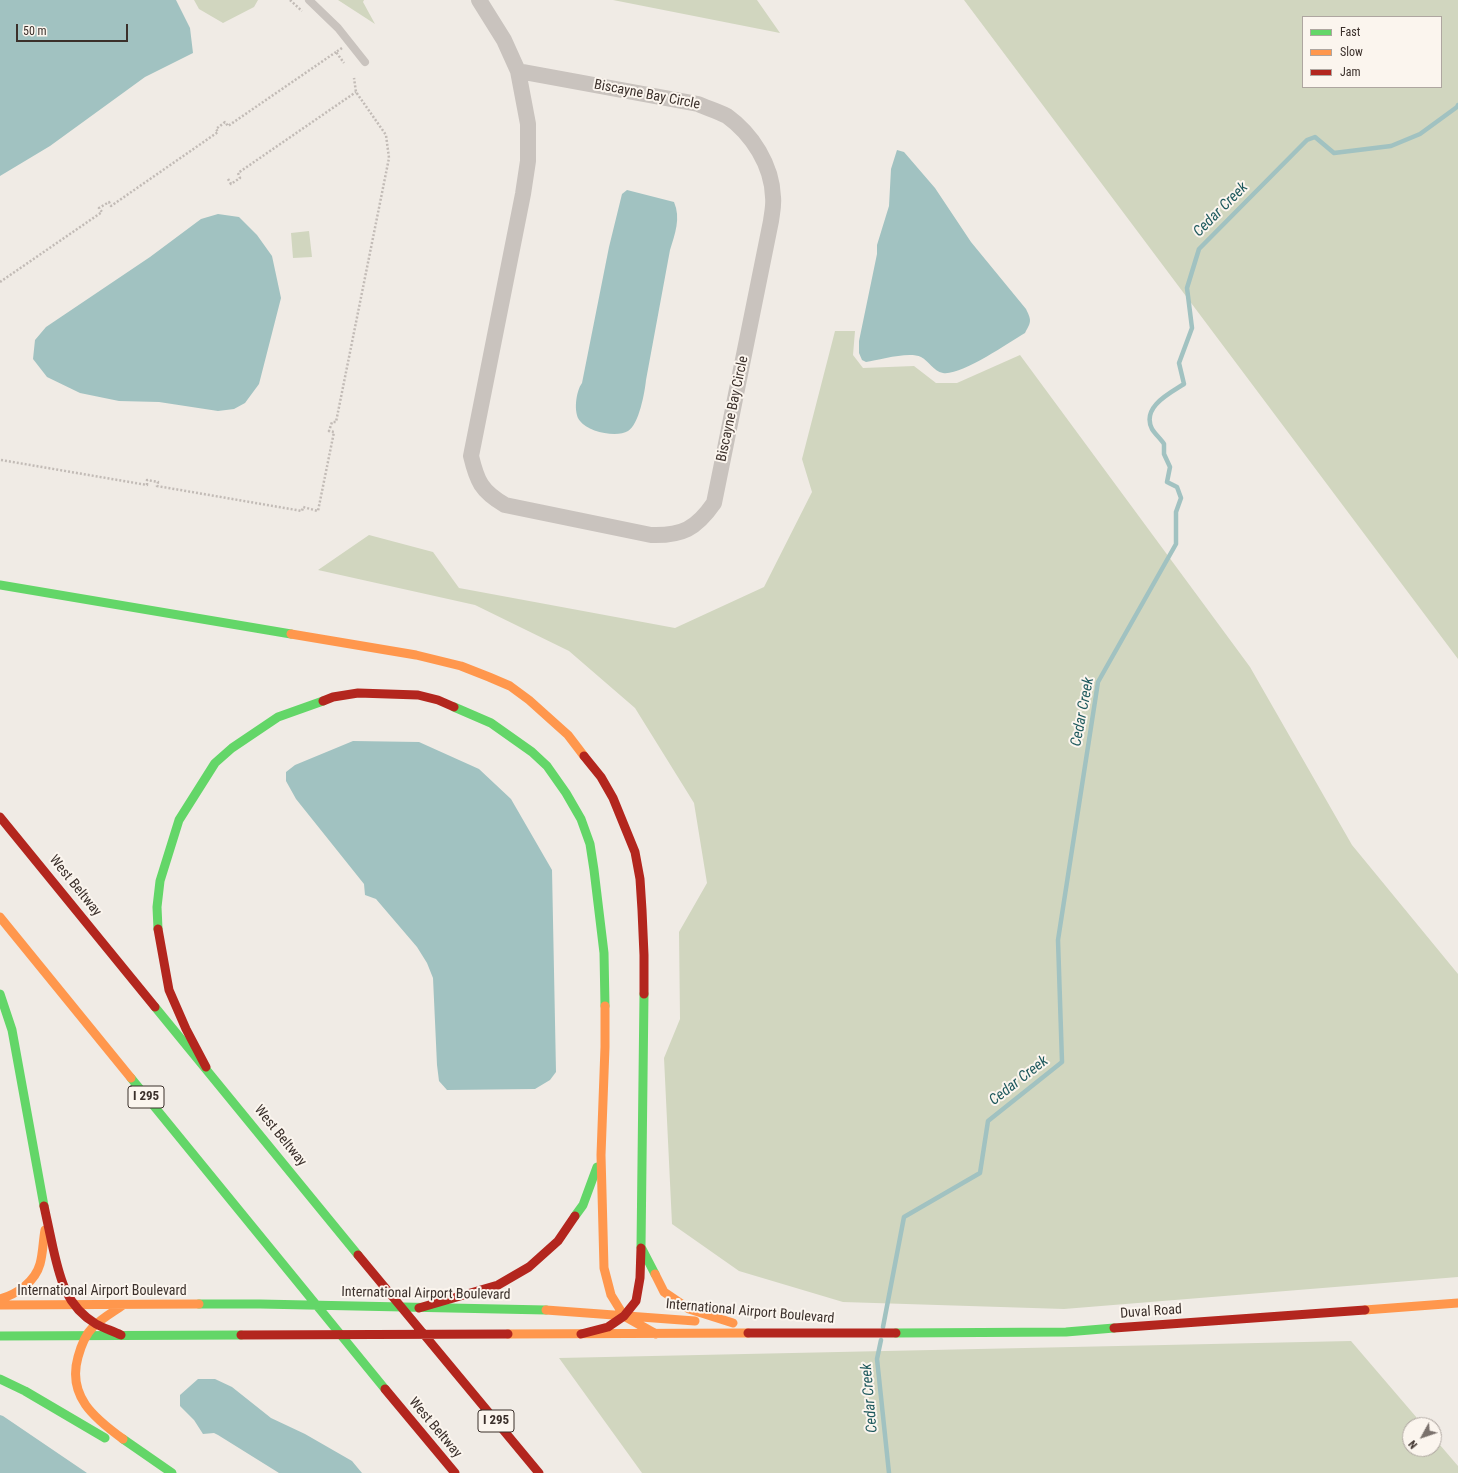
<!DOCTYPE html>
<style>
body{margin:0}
#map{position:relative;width:1458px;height:1473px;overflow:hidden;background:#f0ebe5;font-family:"Roboto Condensed",sans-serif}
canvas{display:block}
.legend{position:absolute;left:1302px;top:16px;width:140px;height:72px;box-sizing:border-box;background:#fbf5ee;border:1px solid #aea6a0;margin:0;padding:5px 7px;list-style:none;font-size:12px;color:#3b302b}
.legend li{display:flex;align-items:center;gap:8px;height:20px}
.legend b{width:20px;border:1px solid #aea6a0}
.north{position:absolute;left:1402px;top:1417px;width:40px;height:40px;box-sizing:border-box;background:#fbf5ee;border:1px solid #aea6a0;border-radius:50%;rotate:230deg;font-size:11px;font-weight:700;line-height:16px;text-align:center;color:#3b302b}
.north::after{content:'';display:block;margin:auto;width:14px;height:18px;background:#7a716c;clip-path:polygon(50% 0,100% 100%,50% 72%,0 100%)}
.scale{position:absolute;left:16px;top:24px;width:112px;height:18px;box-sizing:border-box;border:2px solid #3b302b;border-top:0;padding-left:5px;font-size:12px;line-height:14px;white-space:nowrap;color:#3b302b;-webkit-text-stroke:3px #fbf5ee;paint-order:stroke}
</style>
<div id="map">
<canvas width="1458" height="1473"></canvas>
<ul class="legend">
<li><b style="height:5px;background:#63d668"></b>Fast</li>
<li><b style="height:5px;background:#ff974d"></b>Slow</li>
<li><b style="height:5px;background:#b3261e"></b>Jam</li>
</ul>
<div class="north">N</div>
<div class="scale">50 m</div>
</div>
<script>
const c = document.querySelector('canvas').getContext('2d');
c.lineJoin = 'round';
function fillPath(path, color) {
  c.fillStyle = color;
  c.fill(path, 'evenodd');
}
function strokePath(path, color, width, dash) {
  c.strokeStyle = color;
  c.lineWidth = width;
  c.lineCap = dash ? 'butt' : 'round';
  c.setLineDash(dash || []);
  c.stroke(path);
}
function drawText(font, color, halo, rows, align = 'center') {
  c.font = font + ' "Roboto Condensed",sans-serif';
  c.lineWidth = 4;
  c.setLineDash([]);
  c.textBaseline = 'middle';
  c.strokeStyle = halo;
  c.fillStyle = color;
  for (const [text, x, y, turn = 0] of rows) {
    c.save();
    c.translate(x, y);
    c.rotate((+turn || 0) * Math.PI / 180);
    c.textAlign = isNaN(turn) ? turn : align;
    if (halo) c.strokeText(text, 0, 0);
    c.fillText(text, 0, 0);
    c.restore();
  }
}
fillPath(new Path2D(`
 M194 0H258L254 7 223 23 199 9Z
 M338 0H364L363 2 375 24Z
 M613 0H757L780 33Z
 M964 0H1458V659ZM1303 17H1441V87H1303Z
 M309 231 312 257 293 258 291 233Z
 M835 331H855L853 355 863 368 914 366 936 383H957L1020 355 1250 667 1352 845 1458 974V1277L1064 1309 843 1302 739 1271 672 1224 664 1058 680 1019 679 932 707 883 694 803 635 708 569 651 475 605 318 570 369 535 433 552 459 588 675 628 764 587 812 492 802 459Z
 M1351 1341 1423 1425H1410V1449H1434V1438L1458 1466V1473H642L559 1358Z`), '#d1d6bf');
fillPath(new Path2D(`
 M0 0H176L190 28 193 53 145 77 50 146 0 176Z
 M897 150 904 152 935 188 971 242 1026 309C1032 321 1031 322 1025 333 1008 343 961 376 943 373 933 371 929 361 921 357 909 351 879 360 866 362L862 360 859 353V341L877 254V245L889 206 891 169Z
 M627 190 674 202C681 218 675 234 670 250L646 380C645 391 639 425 628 431 617 438 588 432 580 421 573 413 576 391 582 383L609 247 622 194Z
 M218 214 239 217 257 235 272 256 281 298 259 384 245 403 234 409 218 411 159 402 119 401 80 393 47 377 33 359 35 340 46 327 150 257 201 219Z
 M353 741 419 742 479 769 511 799 552 870 556 1072 550 1080 535 1089 447 1090 439 1081 437 1065 433 978 427 963 417 947 376 899 365 895 364 884 296 799 286 781V772L295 765Z
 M198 1379H215L232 1387 271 1418 305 1434 352 1461 362 1473H279L218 1435 214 1433 203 1434 194 1420 180 1406V1395Z
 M0 1415 3 1416 87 1473H0Z`), '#a1c2c1');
strokePath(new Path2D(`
 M883 1327 904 1217 980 1173 988 1121 1062 1062 1058 940 1098 682 1176 544V512L1181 498 1177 487 1167 482 1170 467 1164 454V444C1161 439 1155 434 1152 429 1141 407 1170 393 1184 384L1179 363 1192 328 1187 288 1199 249 1307 140 1315 137 1334 153 1391 146 1420 134 1457 107 1458 105
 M881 1340 877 1359 889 1473`), '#a1c2c1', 4.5);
strokePath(new Path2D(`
 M290 0 302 11
 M342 48 336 52 344 63
 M228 179 231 184 240 178 238 173 356 92
 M0 282 102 212 99 208 109 202 111 206 218 132 216 129 225 122 228 126 336 52
 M1 460 147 485V480L158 482 157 486 302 511 303 507 318 511 334 432 329 431 332 422H336L389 158 386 135 356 92 354 78`), '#c2bbb6', 2.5, [2, 2]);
strokePath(new Path2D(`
 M309 0 338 28 365 62`), '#c9c3be', 8);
strokePath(new Path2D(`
 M479 0 504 40 518 71 528 124V161L523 194 471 456C477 481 481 491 505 505L651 535C682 536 696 529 714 503L771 221C772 213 774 205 773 197 772 165 752 134 727 116 718 111 707 108 698 104L518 71`), '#c9c3be', 16);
strokePath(new Path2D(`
 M0 585 291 634
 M454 707 491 723 532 752 547 766 566 793 581 819 590 844 594 870 604 953 605 1006
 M158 929 157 907 160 881 179 820 215 763 232 748 278 717 323 701
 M0 994 12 1030 44 1206
 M644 994 641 1247 655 1274
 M155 1007 358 1255
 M131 1078 385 1389
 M575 1216 583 1205 597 1167
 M199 1304H260L546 1310
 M896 1333 1066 1332 1114 1328
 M0 1336 241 1335
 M0 1379 25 1391 105 1438
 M123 1439 172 1473`), '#63d668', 9);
strokePath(new Path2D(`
 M291 634 416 655 461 666 489 677 510 686 529 700 568 735 584 756
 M0 917 131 1078
 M605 1006V1047L601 1155 604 1268 611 1295 624 1316 656 1334
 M655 1274 664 1292 689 1309 733 1323
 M0 1299C17 1294 35 1282 40 1264 43 1253 43 1241 45 1230
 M0 1305 199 1304
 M123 1305C113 1312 102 1318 93 1327 85 1335 81 1346 78 1357 67 1396 94 1418 123 1439
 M546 1310 695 1321
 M1365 1310 1458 1303
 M508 1334 748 1333`), '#ff974d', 9);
strokePath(new Path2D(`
 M323 701 333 697 358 693 418 695 438 700 454 707
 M584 756 601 777 613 798 635 852 640 879 642 910 644 955V994
 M0 817 155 1007
 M158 929 169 990 186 1029 206 1067
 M44 1206C47 1220 50 1234 53 1248 60 1279 66 1306 96 1324 103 1328 113 1331 121 1335
 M358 1255 539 1473
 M419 1308 498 1285 529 1267 558 1241 575 1216
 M1114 1328 1365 1310
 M748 1333H896
 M581 1334 608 1327 624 1316 636 1301 640 1278 641 1248
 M241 1335 508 1334
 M385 1389 455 1473`), '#b3261e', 9);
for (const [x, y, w] of [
 [146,1097,36],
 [496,1421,36]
]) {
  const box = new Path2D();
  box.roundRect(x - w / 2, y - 11, w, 22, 3);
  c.fillStyle = '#fbf5ee';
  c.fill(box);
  strokePath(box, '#3b302b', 1);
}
drawText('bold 13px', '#3b302b', null, [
 ["I 295",146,1097],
 ["I 295",496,1421]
]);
drawText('14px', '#3b302b', '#fbf5ee', [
 ["Biscayne Bay Circle",647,95,11],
 ["Biscayne Bay Circle",733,409,-78],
 ["West Beltway",75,886,51],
 ["West Beltway",280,1136,51],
 ["International Airport Boulevard",102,1291],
 ["International Airport Boulevard",426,1294,1],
 ["International Airport Boulevard",750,1312,5],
 ["Duval Road",1151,1312,-4],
 ["West Beltway",435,1428,50]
]);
drawText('italic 15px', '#1f5a5e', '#fbf5ee', [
 ["Cedar Creek",1221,210,-45],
 ["Cedar Creek",1083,712,-79],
 ["Cedar Creek",1019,1081,-38],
 ["Cedar Creek",870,1398,-95]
]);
</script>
